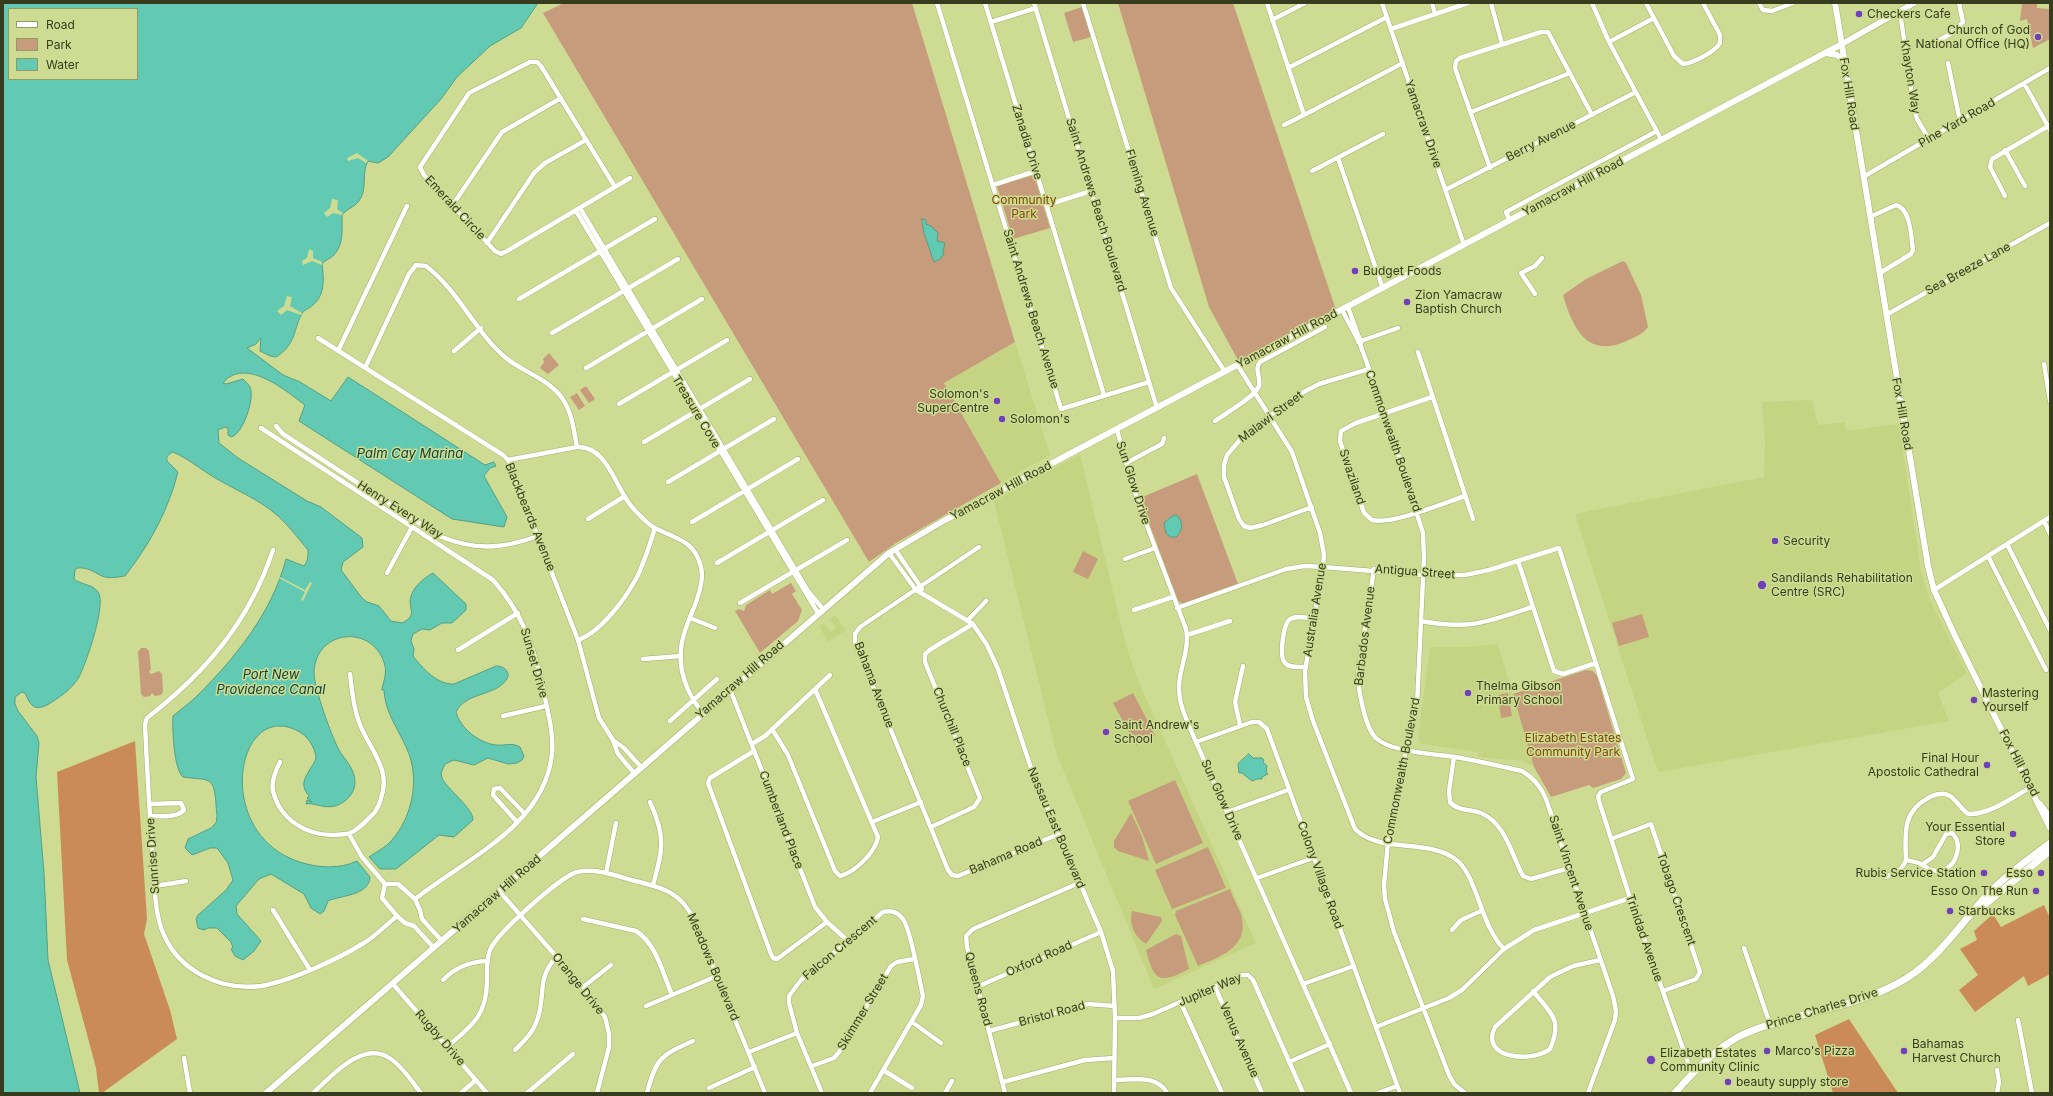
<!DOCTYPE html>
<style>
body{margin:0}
#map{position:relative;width:2053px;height:1096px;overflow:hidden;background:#cddc92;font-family:Inter,sans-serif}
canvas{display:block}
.frame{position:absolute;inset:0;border:4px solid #373c1e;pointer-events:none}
.legend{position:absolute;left:8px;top:8px;width:130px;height:72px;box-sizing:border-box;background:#cddc92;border:1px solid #919c64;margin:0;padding:5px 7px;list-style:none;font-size:12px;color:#373c1e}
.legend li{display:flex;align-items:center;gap:8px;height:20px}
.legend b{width:20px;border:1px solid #919c64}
</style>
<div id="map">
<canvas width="2053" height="1096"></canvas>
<div class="frame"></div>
<ul class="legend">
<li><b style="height:5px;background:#fff"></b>Road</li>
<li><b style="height:11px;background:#c69c7c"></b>Park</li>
<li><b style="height:11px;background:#62c9b3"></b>Water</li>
</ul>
</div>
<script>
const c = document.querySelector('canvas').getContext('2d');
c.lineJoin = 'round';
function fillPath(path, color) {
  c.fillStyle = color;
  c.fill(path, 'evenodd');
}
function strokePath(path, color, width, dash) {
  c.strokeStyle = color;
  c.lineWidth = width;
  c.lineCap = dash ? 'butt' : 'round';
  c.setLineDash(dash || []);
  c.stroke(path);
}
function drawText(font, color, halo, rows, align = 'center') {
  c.font = font + ' Inter,sans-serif';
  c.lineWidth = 3;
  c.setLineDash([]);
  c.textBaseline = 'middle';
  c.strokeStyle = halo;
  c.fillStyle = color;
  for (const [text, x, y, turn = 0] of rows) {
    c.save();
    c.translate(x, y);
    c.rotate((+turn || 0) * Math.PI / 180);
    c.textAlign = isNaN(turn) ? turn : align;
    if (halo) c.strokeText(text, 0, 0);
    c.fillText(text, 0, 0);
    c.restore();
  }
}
fillPath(new Path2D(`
 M1015 342 1050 455 1001 483 944 383Z
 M1812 400 1818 425 1845 422 1846 431 1899 424 1921 571 1930 600 1967 673 1938 693 1949 721 1658 772 1575 514 1764 477 1765 439 1762 402Z
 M1080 454 1126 646 1139 683 1256 943 1154 989 1057 755 994 501Z
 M835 615 846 630 828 642 819 626 824 623 831 632 836 628 830 619Z
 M1498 644 1534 767 1524 761 1478 757V752L1422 744 1418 738 1430 647H1467Z`), '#c4d482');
fillPath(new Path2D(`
 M564 3H912L1015 342 944 383 1001 483 896 543 869 562 543 13Z
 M1118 3H1233L1336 310 1239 362 1209 307Z
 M2022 3H2037V8L2050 9V39L2033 48 2027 19 2020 21Z
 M1082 7 1091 37 1073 42 1064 13Z
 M1034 175 1050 228 1013 239 997 186Z
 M1623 261 1626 263 1641 295 1648 327C1642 335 1633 338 1624 342 1586 358 1572 326 1563 295L1586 279Z
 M549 353 559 365 548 374 540 368 544 362 543 359Z
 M586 386 595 399 589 403 580 390Z
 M577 393 585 406 579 410 570 397Z
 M1197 474 1238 584 1183 604 1178 601 1140 498Z
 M1083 551 1098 559 1088 579 1073 572Z
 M791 583 796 591 792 594 802 610 798 621 760 653 735 611 739 609 744 611 746 605 770 590 772 594Z
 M1642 614 1649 637 1619 646 1612 623Z
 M141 648H146L149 651 151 669 149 672 151 674 159 671 162 674 163 692 161 695 155 696 152 693 150 696 144 697 141 694 138 652Z
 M1586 670 1593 671 1597 676 1626 773 1621 779 1593 788 1589 785 1551 797 1534 767 1513 694Z
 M1133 693 1155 735 1136 745 1113 703Z
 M1508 693 1512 716 1501 718 1498 695Z
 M1175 780 1203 843 1156 864 1128 801Z
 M1131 813 1142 836 1149 861 1118 851 1114 847V841Z
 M1208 847 1226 888 1172 909 1155 870Z
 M1230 889C1233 899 1240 909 1242 918 1248 948 1219 957 1198 966L1175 915 1176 911Z
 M1132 911 1161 917 1162 921 1146 944C1134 936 1129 925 1132 911Z
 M1176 934 1181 936 1189 969C1160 984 1154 982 1146 950Z`), '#c69c7c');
fillPath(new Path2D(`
 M135 741 147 919 144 934 170 1010 177 1039 102 1093H99L96 1068 67 960 57 772Z
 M2044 905 2050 918V974L2028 986 2024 976 1975 1012 1959 990 1978 975 1960 949 1977 940 1974 931 1993 914 2001 927Z
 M1849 1019 1898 1093H1833L1815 1035Z`), '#cb8b59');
const water = new Path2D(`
 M3 3H538L521 28 490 46 457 77 441 99 388 157 378 163 368 161C361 173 368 189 359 201 355 207 346 209 342 215 342 229 344 244 334 255 330 259 325 260 322 264 324 279 325 295 313 305 309 309 303 310 301 315 293 333 295 345 276 357L270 356 260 351 261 338 256 344 247 348 283 375 300 382 331 401 348 377 485 465 494 462 496 466 490 468 484 476 507 517 504 527 452 519 299 421 305 405C286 391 245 356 223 383L226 384 243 379C247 383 251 386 251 392 253 403 242 435 231 437L228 435V428L225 427 218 430 219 443 238 458 307 501 321 507 362 538 363 547 343 562 341 570 362 598 367 602 379 606 391 621 402 623C419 615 407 608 411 596 414 586 424 578 433 573L466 604V610L452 623H442L430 630 422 629 413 634 411 641 414 649 413 656C423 669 438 685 454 684L496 666C503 666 509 670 508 677 498 697 466 691 456 712 460 728 479 743 496 745 505 746 511 742 520 747L524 756 522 760 517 763 508 764 488 758 474 765 454 760 445 764 441 773 442 778C447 789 474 809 473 820L454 837 439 835 396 869H380L369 857C376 852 386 847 391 841 413 817 420 778 407 749 398 728 385 713 384 690H382C383 682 387 674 385 666 375 624 316 628 314 672 314 688 331 735 339 750 345 760 355 769 355 782 355 793 346 803 335 806 324 809 313 802 306 804L307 800 312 802 307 798 309 796C296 781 311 772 316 758 315 746 307 735 296 730 235 701 212 837 303 863 320 868 340 869 357 861L370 877C369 896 341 895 328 901L324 911 320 914 311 908 304 894 271 874 259 879 236 906 237 914 261 941 254 951 243 960 235 956 231 949 233 948 231 942 217 928H208L204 930 198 928 196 919 198 915 226 890 233 880 228 863 217 848H210L192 855 185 848 188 839 211 828 216 823C218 816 216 810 216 804 214 774 208 781 183 777 174 770 172 728 173 716 181 709 190 703 197 696 235 658 272 613 286 559L304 566C308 561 308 556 308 550 298 538 289 526 278 516 259 499 233 489 212 476 199 468 187 458 173 452 169 454 166 456 167 461L178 472C169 508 151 542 128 572L125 576C117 577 109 579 102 576 93 572 88 567 77 568L75 570 74 579C81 585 93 584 98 592 107 603 86 664 79 677 72 689 59 698 47 705 43 707 37 709 33 706 29 703 27 697 25 693L22 692 15 697V704L18 711 37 736 39 743 36 777 44 873 48 960 80 1093H3ZM9 9H137V79H9Z
 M922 219 926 220V224L931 226 938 233 937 241 945 243 943 251 944 254 940 259 934 262 924 233Z
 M1176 515C1184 520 1183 531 1176 537H1170L1166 533 1164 523 1171 517Z
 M1249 754 1253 758H1262L1264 760 1263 762 1267 766 1266 772 1268 774 1262 777V779H1257L1252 781 1242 773H1239L1238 764Z`);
fillPath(water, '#62c9b3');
strokePath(water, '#559f86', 1);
fillPath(new Path2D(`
 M357 153 368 161 366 163 358 158 348 161 347 158Z
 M332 199 338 200 337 209 343 213 342 215 333 213 327 217 324 213 330 208Z
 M309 249 313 251V258L322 262V265L312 261 303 265 302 261 307 258Z
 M287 296 292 297 290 306 302 313 301 315 287 310 281 315 277 311 284 306Z
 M280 577 305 590 310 582 312 583 303 601 301 600 305 592 279 578Z`), '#cddc92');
const minor = new Path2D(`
 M937 3 1061 409 1149 382
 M985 3 1104 395
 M1034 3 1157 408
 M1083 3 1171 288 1225 372
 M1267 3 1304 115 1403 63
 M1382 3 1464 245
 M1432 3 1435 14
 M1491 3 1502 44
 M1592 3 1609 42 1661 139
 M1646 3 1674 56 1683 64C1693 63 1715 52 1720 43V35L1703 3
 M1759 3 1763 10 1772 11 1793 3
 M1900 12 1914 108 1917 119 1929 139
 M1272 20 1305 3
 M991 22 1036 8
 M1391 29 1468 3
 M1609 42 1654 18
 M1932 43C1944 38 1954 33 1963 22L1959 3
 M1948 63 1960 121
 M1288 68 1387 17
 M2024 83 2050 130
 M1471 112 1570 73
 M1284 125 1304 115
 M2005 150 2025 186
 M1338 158 1383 289
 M1490 168 1455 68 1456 61 1460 58 1541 32H1548L1592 115
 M1312 171 1383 134
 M1863 177 2050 68
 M993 185 1036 171
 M615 187 541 66 537 62H530L469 93 420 167 424 175 495 251 501 254 507 251 630 178
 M1445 190 1636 92
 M2005 196 1990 167 1992 159 2050 125
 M1047 205 1091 191
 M452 206 502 132 561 98
 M580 208 808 591 823 609
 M576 211 818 613
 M1870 217 1896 205C1911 209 1911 237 1913 250L1911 254 1880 273
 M1510 221 1506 212 1657 131
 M487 243 534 173 545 163 586 140
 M1535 294 1521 273 1535 266 1542 258
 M519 299 655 219
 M1348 307 1361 343
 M1342 310 1360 344 1385 413 1423 533 1424 558 1417 705 1400 775 1388 842 1384 885 1385 899 1394 932 1449 1075 1454 1084 1465 1093
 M1886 315 2050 223
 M552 333 678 259
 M318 338 503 455 508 460 578 640 599 718 613 740 624 748 641 767
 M1358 342 1398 328
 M338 351 407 206
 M454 351 481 328
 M1418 352 1473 519
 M2044 364 2050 401
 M1238 366 1292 452 1320 533 1324 555 1323 567 1305 671 1306 697 1313 721 1355 829C1378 853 1426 839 1454 858 1478 874 1479 924 1504 949
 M365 368 409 274 416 265 426 266C459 291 475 332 506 358 523 372 549 379 562 398 572 412 574 431 577 447
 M586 368 702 299
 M1432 397 1356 423 1341 431 1340 441 1364 513 1372 520C1392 525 1444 503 1465 496
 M619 404 727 340
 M1215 421C1225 414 1256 396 1259 386 1261 377 1254 369 1260 362L1325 327
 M276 426 283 434 439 536C476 551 502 549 538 536
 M261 428 493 580C523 614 533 645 543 688 547 710 554 732 552 754 544 827 465 859 415 899
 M1117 430 1138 502 1186 629C1190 648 1180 667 1179 685 1178 705 1189 725 1196 742L1351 1093
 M644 442 750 379
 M508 460 577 447C607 445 616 489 632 507 639 515 648 525 657 529 677 539 695 541 701 567 704 580 699 593 695 605 690 617 684 630 682 642 677 668 686 693 703 713
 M1126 463 1162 444 1164 438
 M668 482 774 419
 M1312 507 1263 525 1250 528 1244 526 1239 519 1224 477V465L1227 455 1244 435 1298 395 1319 384 1369 369
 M588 519 625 496
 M2044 521 2050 534
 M692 522 798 459
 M2007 544 2050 630
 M979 547 860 627 855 634V642L948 870 952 875 958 876 1059 834
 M895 549 922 589
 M273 550C249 622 206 672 147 718L145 724C147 771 150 817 153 863 155 886 154 913 164 935 180 972 222 991 261 986 291 981 338 959 364 943 376 936 386 925 397 916
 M889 553 916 590 973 624 987 645 998 669 1033 774 1101 932 1113 971 1115 1018 1114 1093
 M1988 556 2046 670
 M1125 559 1155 548
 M1518 561 1554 671 1563 674 1596 663
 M717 563 823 500
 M1374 569 1358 674C1358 689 1365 728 1376 738 1390 752 1435 754 1455 757 1478 761 1500 766 1522 771 1534 778 1541 786 1546 799L1613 996 1616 1011 1615 1020 1588 1093
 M387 573 412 527
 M1934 590 2050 517
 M740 603 847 540
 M1177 608 1286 569 1305 566 1323 567 1423 575H1465L1489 570 1559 548 1633 779 1601 792 1598 796 1599 801 1630 898 1692 1074
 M1134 610 1173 597
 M690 618 715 628
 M968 620 986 601
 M1421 621C1469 630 1488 622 1532 607
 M1187 635 1230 621
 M578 640C601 632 627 597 638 575 645 560 650 544 655 528
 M458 650 518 613
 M643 659 681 656
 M1306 667C1300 667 1289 668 1285 663 1279 657 1283 624 1290 619 1297 615 1307 618 1315 619
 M730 689 815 907 827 922 847 940
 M503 716 546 706
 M670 721 717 679
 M1240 725 1235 702 1243 666
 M772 729 788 755 835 871 840 876C854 873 876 852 878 837L815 689
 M613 740 618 754 634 773
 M1196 742 1252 722H1259L1267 729 1400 1093
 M752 744 765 736 830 675
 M754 751 710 778 708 783 771 954 773 958 777 959 827 922
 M1454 757 1449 791 1450 802C1457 811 1471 809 1481 813 1506 824 1511 854 1523 876L1531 879 1569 868
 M280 762C276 770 271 783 273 791 280 820 307 836 335 835 339 834 345 835 350 833 360 829 367 820 375 812 378 807 380 803 381 798 392 768 368 748 359 722 353 706 352 691 350 674
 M650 802C666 837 663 849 653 885
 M149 804 181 803 184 810C177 818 160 816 150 816
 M1227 812 1288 790
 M517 822 493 795 494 789 500 788 525 814
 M872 822 921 802
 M931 827 974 807 980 798 925 662V654L931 649 973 624
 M349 834 362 857 385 884
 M1611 839 1651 824 1700 972 1696 979 1663 991
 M1906 860C1911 861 1917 862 1921 864 1924 865 1926 867 1929 869 1943 875 1954 866 1957 853 1959 845 1958 839 1952 833L1946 834 1933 857 1923 864
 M606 873 616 823
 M1885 877C1895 873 1902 871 1906 860 1905 833 1902 811 1930 797 1936 794 1943 792 1950 796 1957 800 1964 814 1970 814 1991 814 2013 797 2031 787
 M1257 878 1313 858
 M385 884 382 898 397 916 405 923 414 926 434 948
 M385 884H398L415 899 420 910 422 919 442 941
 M155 886 186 881
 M500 892 583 987 605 1017 609 1034V1047L597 1093
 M273 910 310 970
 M583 919 636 931C656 943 663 974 672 995
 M1452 930 1461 920 1481 911
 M1744 948 1770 1024
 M443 980C456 967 469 962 487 961
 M393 984 487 1093
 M1303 984 1354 966
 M583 987 611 965
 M977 987 1101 932
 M1215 987 1262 1093
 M1533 991C1551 1014 1563 1019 1550 1049 1533 1063 1479 1059 1495 1027L1550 977 1573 966 1600 960
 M1181 1003 1222 1093
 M646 1006 717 976
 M1115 1018H1139L1153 1014 1241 975H1248L1253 980 1303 1093
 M2018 1020 2032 1093
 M912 1022 941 1043
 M1376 1027 1449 998 1462 990 1504 949 1534 930 1630 898
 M989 1031 1088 1004 1115 1006
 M447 1047C471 1026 486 1017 487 983 487 972 486 960 490 950 496 934 561 876 577 872 595 868 614 875 631 880 660 887 681 891 694 920L765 1093
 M515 1050C523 1042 532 1034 536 1023 547 998 535 981 556 957
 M749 1052 797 1033
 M184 1058 190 1093
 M1289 1062 1330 1044
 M812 1066 834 1058 839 1052 891 966 897 962 914 959
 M883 1070 912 1088
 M1114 1080C1133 1080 1157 1074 1167 1093
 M1003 1082 1085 1060 1114 1058
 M709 1088 755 1067
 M313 1093C332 1076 363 1039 391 1059 403 1067 412 1082 421 1093
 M461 1093 476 1080
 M527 1093 573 1054
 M647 1093C656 1058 661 1055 693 1041
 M822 1093 797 1033 789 1003V996L801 980 883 912C891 910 898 912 903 919 911 930 919 979 923 996L921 1005 870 1093
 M945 1093 952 1081
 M1005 1093 967 947 966 936 973 929 1079 883
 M1378 1093 1397 1086
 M1997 1093 1999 1082 1997 1070`);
const major = new Path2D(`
 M1835 3 1928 566 1934 590 1956 638 2050 828
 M1826 53 1837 55 1844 61
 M2040 804 2050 817
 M266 1093 889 553 945 520 1842 44 1914 3`);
const highway = new Path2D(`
 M1983 906 2050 851
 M1675 1093C1693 1072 1714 1050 1738 1037 1756 1027 1777 1023 1796 1017 1834 1007 1873 999 1907 978 1941 956 1962 922 1989 893 2007 874 2029 859 2050 843`);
strokePath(minor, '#a1af66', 5.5);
strokePath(major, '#a1af66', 7);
strokePath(highway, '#a1af66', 8);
strokePath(minor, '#fff', 4.5);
strokePath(major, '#fff', 6);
strokePath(highway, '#fff', 7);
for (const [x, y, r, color] of [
 [1859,14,4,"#7040b8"],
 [2038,37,4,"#7040b8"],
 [1355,271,4,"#7040b8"],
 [1407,302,4,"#7040b8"],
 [997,401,4,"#7040b8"],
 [1002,419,4,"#7040b8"],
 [1775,541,4,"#7040b8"],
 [1762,585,5,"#7040b8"],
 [1468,693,4,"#7040b8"],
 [1974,700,4,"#7040b8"],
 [1106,732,4,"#7040b8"],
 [1987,765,4,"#7040b8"],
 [2013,834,4,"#7040b8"],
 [1984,873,4,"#7040b8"],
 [2041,873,4,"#7040b8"],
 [2036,891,4,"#7040b8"],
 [1950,911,4,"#7040b8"],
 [1767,1051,4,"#7040b8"],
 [1904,1051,4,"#7040b8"],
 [1651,1060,5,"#7040b8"],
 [1728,1082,4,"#7040b8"]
]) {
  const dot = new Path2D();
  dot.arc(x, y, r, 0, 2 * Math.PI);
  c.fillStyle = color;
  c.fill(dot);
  strokePath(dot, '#cddc92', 1.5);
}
drawText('12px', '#373c1e', '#cddc92', [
 ["Checkers Cafe",1867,14],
 ["Church of God",2030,30,"right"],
 ["National Office (HQ)",2030,44,"right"],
 ["Budget Foods",1363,271],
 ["Zion Yamacraw",1415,295],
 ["Baptish Church",1415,309],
 ["Solomon's",989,394,"right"],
 ["SuperCentre",989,408,"right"],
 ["Solomon's",1010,419],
 ["Security",1783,541],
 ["Sandilands Rehabilitation",1771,578],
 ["Centre (SRC)",1771,592],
 ["Thelma Gibson",1476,686],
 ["Primary School",1476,700],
 ["Mastering",1982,693],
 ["Yourself",1982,707],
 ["Saint Andrew's",1114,725],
 ["School",1114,739],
 ["Final Hour",1979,758,"right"],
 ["Apostolic Cathedral",1979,772,"right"],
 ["Your Essential",2005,827,"right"],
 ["Store",2005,841,"right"],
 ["Rubis Service Station",1976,873,"right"],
 ["Esso",2033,873,"right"],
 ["Esso On The Run",2028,891,"right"],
 ["Starbucks",1958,911],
 ["Bahamas",1912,1044],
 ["Harvest Church",1912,1058],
 ["Marco's Pizza",1775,1051],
 ["Elizabeth Estates",1660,1053],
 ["Community Clinic",1660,1067],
 ["beauty supply store",1736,1082]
], 'left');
drawText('12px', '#373c1e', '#cddc92', [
 ["Khayton Way",1910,77,81],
 ["Fox Hill Road",1849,94,81],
 ["Pine Yard Road",1957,123,-30],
 ["Yamacraw Drive",1423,124,71],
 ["Berry Avenue",1541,141,-27],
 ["Zanadia Drive",1027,142,73],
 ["Yamacraw Hill Road",1573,187,-28],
 ["Fleming Avenue",1142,193,73],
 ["Saint Andrews Beach Boulevard",1096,205,73],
 ["Emerald Circle",455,208,47],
 ["Sea Breeze Lane",1968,269,-29],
 ["Saint Andrews Beach Avenue",1031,309,73],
 ["Yamacraw Hill Road",1287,339,-28],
 ["Treasure Cove",696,412,59],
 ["Fox Hill Road",1902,414,80],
 ["Malawi Street",1271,417,-37],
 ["Commonwealth Boulevard",1393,441,71],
 ["Swaziland",1352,477,71],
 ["Sun Glow Drive",1133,483,72],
 ["Yamacraw Hill Road",1001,491,-28],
 ["Henry Every Way",400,510,32],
 ["Blackbeards Avenue",530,517,68],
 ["Antigua Street",1415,572,4],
 ["Australia Avenue",1315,610,-81],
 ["Barbados Avenue",1365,636,-83],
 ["Sunset Drive",534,663,74],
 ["Yamacraw Hill Road",740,680,-41],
 ["Bahama Avenue",874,685,69],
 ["Churchill Place",952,727,68],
 ["Fox Hill Road",2019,763,63],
 ["Commonwealth Boulevard",1402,771,-79],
 ["Sun Glow Drive",1222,800,66],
 ["Cumberland Place",781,820,69],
 ["Nassau East Boulevard",1056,828,67],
 ["Sunrise Drive",153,856,-94],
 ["Bahama Road",1006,856,-23],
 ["Saint Vincent Avenue",1571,873,72],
 ["Colony Village Road",1320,875,70],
 ["Yamacraw Hill Road",497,894,-41],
 ["Tobago Crescent",1676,899,71],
 ["Trinidad Avenue",1644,938,71],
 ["Falcon Crescent",840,948,-40],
 ["Oxford Road",1039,959,-24],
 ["Meadows Boulevard",713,967,67],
 ["Orange Drive",578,984,51],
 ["Queens Road",978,989,75],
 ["Jupiter Way",1210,990,-23],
 ["Prince Charles Drive",1822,1009,-17],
 ["Skimmer Street",863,1012,-59],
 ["Bristol Road",1052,1014,-15],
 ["Rugby Drive",440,1038,49],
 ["Venus Avenue",1239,1040,66]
]);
drawText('12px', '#814507', '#cddc92', [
 ["Community",1024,200],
 ["Park",1024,214],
 ["Elizabeth Estates",1573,738],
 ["Community Park",1573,752]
]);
drawText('italic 13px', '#124138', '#cddc92', [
 ["Palm Cay Marina",410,454],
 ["Port New",271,675],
 ["Providence Canal",271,690]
]);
</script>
